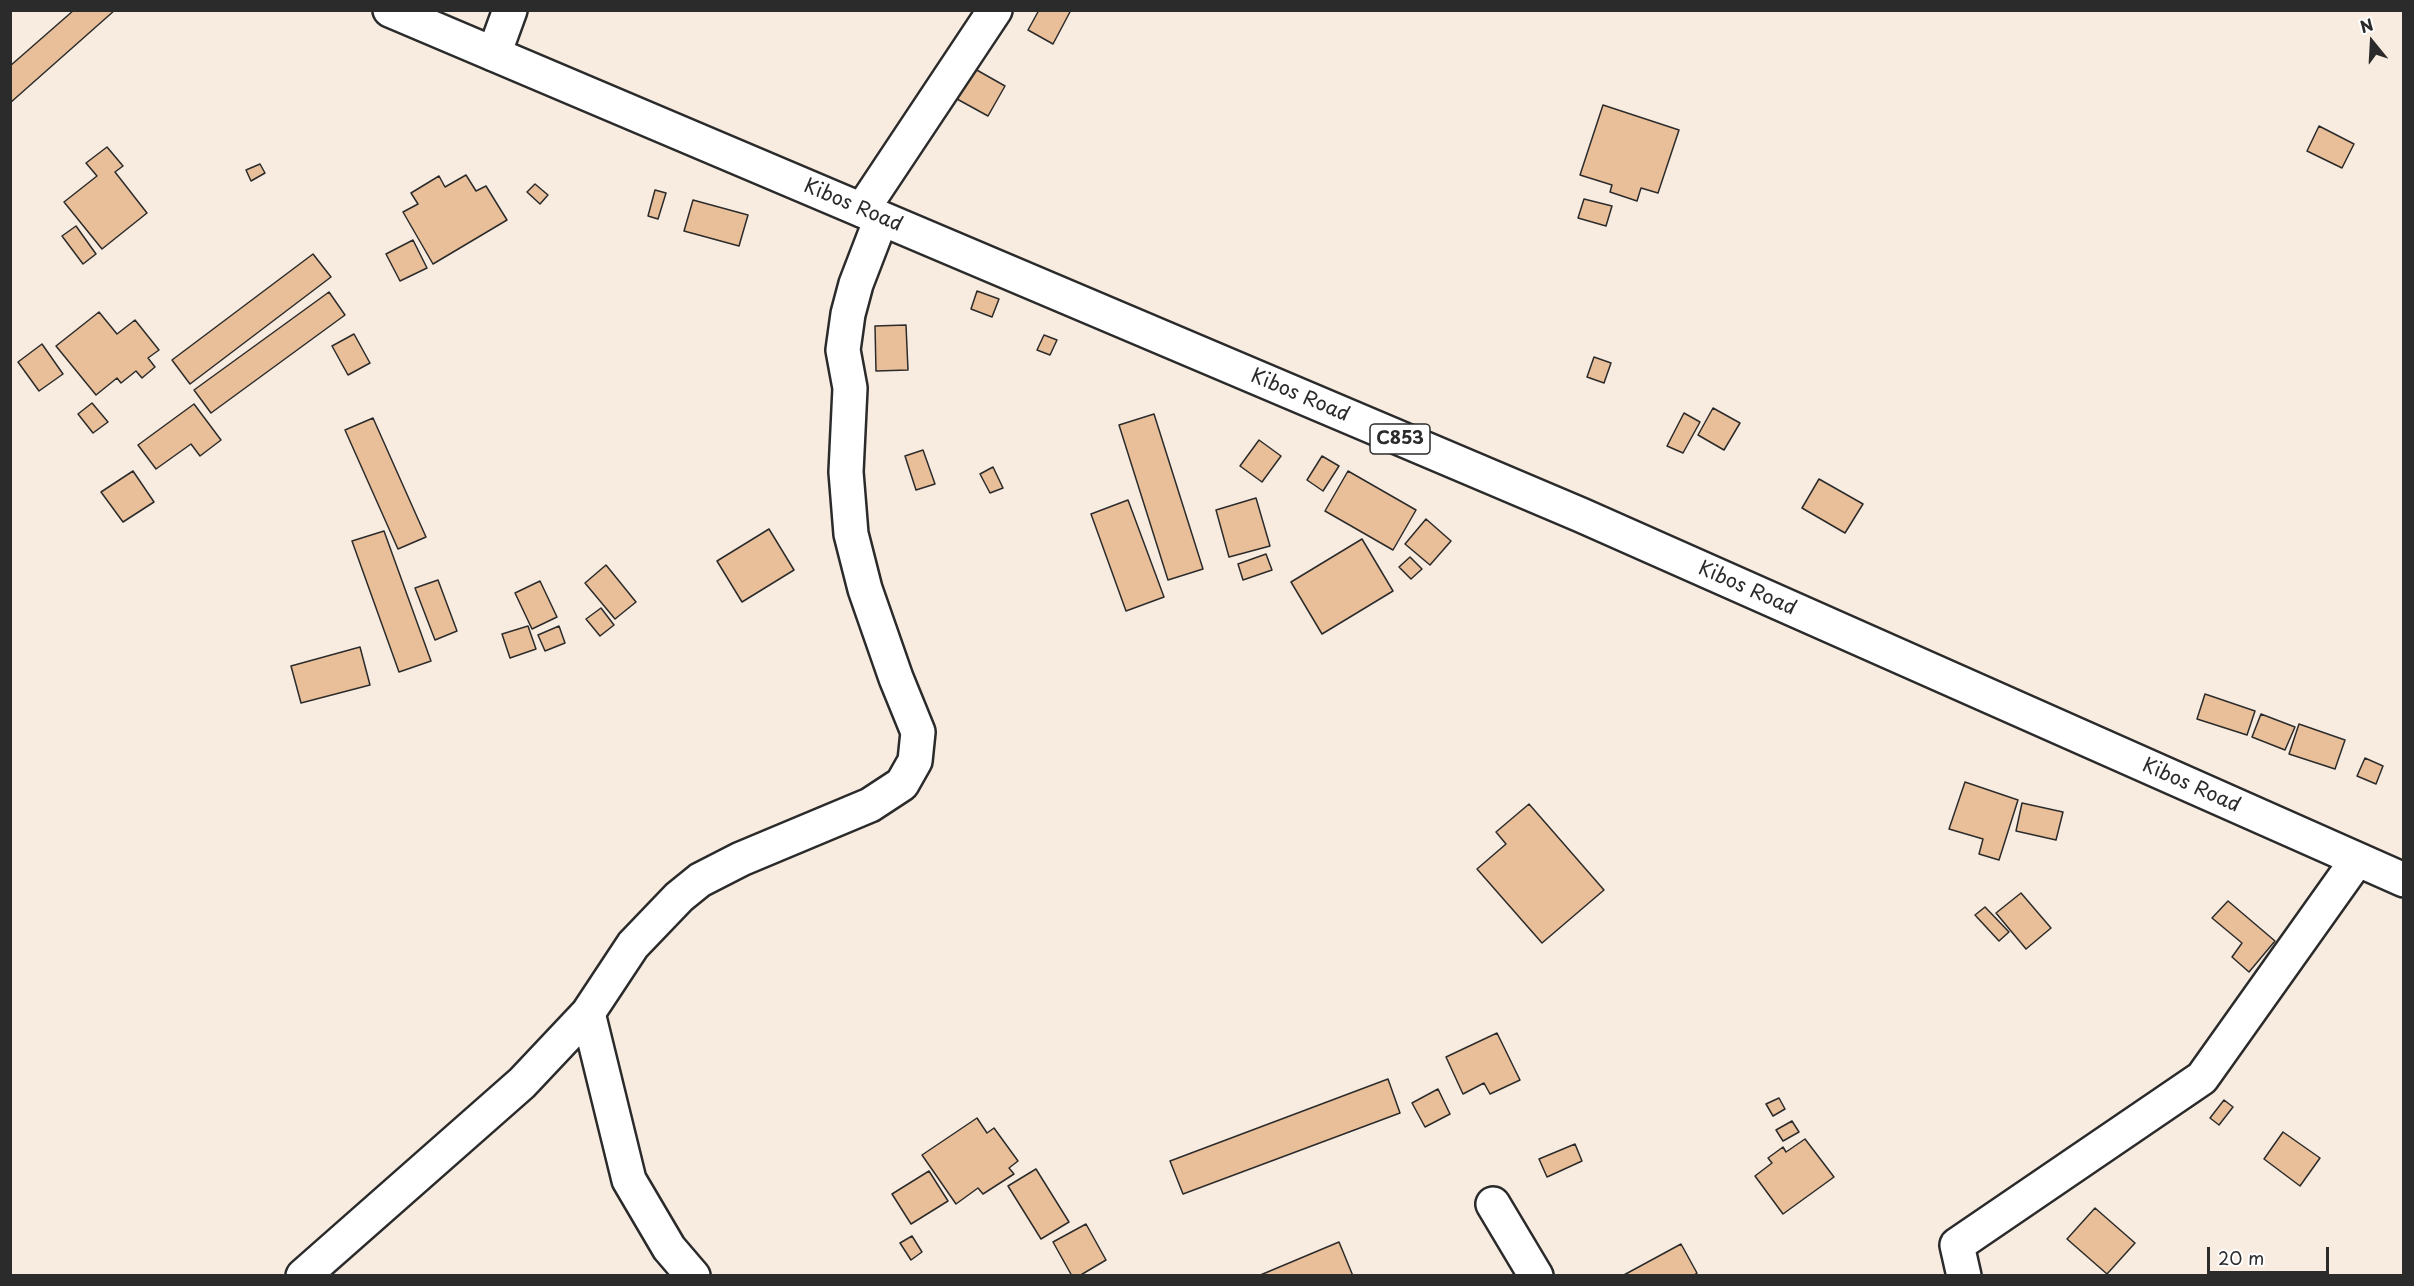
<!DOCTYPE html>
<style>
body{margin:0}
#map{position:relative;width:2414px;height:1286px;overflow:hidden;background:#f8ece0;font-family:"Playpen Sans",sans-serif}
canvas{display:block}
.frame{position:absolute;inset:0;border:12px solid #2b2b2b;pointer-events:none}
.north{position:absolute;left:2342px;top:12px;width:60px;height:60px;-webkit-text-stroke:4px #fff;paint-order:stroke;rotate:342deg;font-size:16px;font-weight:700;line-height:24px;text-align:center;color:#2b2b2b}
.north::after{content:'';display:block;margin:auto;width:21px;height:27px;background:#2b2b2b;clip-path:polygon(50% 0,100% 100%,50% 72%,0 100%)}
.scale{position:absolute;left:2207px;top:1247px;width:122px;height:27px;box-sizing:border-box;border:3px solid #2b2b2b;border-top:0;padding-left:8px;font-size:18px;line-height:21px;white-space:nowrap;color:#2b2b2b;-webkit-text-stroke:4px #fff;paint-order:stroke}
</style>
<div id="map">
<canvas width="2414" height="1286"></canvas>
<div class="frame"></div>
<div class="north">N</div>
<div class="scale">20 m</div>
</div>
<script>
const c = document.querySelector('canvas').getContext('2d');
c.lineJoin = 'round';
function fillPath(path, color) {
  c.fillStyle = color;
  c.fill(path, 'evenodd');
}
function strokePath(path, color, width, dash) {
  c.strokeStyle = color;
  c.lineWidth = width;
  c.lineCap = dash ? 'butt' : 'round';
  c.setLineDash(dash || []);
  c.stroke(path);
}
function drawText(font, color, halo, rows, align = 'center') {
  c.font = font + ' "Playpen Sans",sans-serif';
  c.lineWidth = 4.5;
  c.setLineDash([]);
  c.textBaseline = 'middle';
  c.strokeStyle = halo;
  c.fillStyle = color;
  for (const [text, x, y, turn = 0] of rows) {
    c.save();
    c.translate(x, y);
    c.rotate((+turn || 0) * Math.PI / 180);
    c.textAlign = isNaN(turn) ? turn : align;
    if (halo) c.strokeText(text, 0, 0);
    c.fillText(text, 0, 0);
    c.restore();
  }
}
const building = new Path2D(`
 M74 10H115L10 103V66Z
 M1039 10H1071L1053 44 1028 30Z
 M975 69 1005 86 988 116 957 99Z
 M1603 105 1679 130 1658 193 1641 188 1637 201 1610 192 1612 185 1580 175Z
 M2319 126 2354 144 2342 168 2307 151Z
 M107 147 123 166 115 172 147 213 102 249 64 202 97 176 86 163Z
 M260 164 265 173 251 181 246 170Z
 M466 175 476 191 486 186 507 220 433 264 403 212 418 204 411 193 439 176 445 187Z
 M535 184 548 195 540 204 527 192Z
 M655 190 666 193 658 219 648 216Z
 M1584 199 1612 206 1606 226 1578 218Z
 M693 200 748 215 739 246 684 231Z
 M76 226 96 254 83 264 62 236Z
 M413 240 427 268 400 281 386 254Z
 M313 254 331 277 190 384 172 360Z
 M977 291 999 299 992 317 971 309Z
 M329 292 345 315 211 413 194 390Z
 M99 312 117 334 135 320 159 350 148 358 155 367 142 378 136 371 121 383 117 378 96 395 56 346Z
 M906 325 908 370 876 371 875 326Z
 M354 334 370 363 348 375 332 346Z
 M1044 335 1057 340 1050 355 1037 350Z
 M42 344 63 374 39 391 18 362Z
 M1594 357 1611 363 1604 383 1587 377Z
 M92 403 108 422 93 433 78 414Z
 M194 404 221 440 200 456 191 444 156 469 138 445Z
 M1713 408 1740 423 1724 450 1698 435Z
 M1684 413 1700 422 1683 453 1667 446Z
 M1154 414 1203 569 1168 580 1119 425Z
 M373 418 426 537 398 549 345 430Z
 M1259 440 1281 456 1262 482 1240 466Z
 M923 450 935 484 916 490 905 456Z
 M1322 456 1339 466 1323 491 1307 480Z
 M993 467 1003 488 990 493 980 474Z
 M133 471 154 502 123 522 101 492Z
 M1348 471 1416 510 1393 550 1325 511Z
 M1819 479 1863 504 1845 533 1802 508Z
 M1256 498 1270 546 1229 557 1216 510Z
 M1128 500 1164 597 1126 611 1091 514Z
 M1426 519 1451 541 1430 565 1405 544Z
 M769 529 794 570 742 602 717 561Z
 M384 531 431 661 399 672 352 541Z
 M1362 539 1393 591 1322 634 1291 582Z
 M1266 554 1272 570 1243 580 1238 564Z
 M1410 557 1422 569 1411 579 1399 567Z
 M606 565 636 602 615 619 585 583Z
 M438 580 457 631 435 640 415 588Z
 M540 581 557 617 532 629 515 593Z
 M601 608 614 625 600 636 586 619Z
 M528 626 536 649 510 658 502 634Z
 M559 626 565 643 545 651 538 635Z
 M360 647 370 685 301 703 291 666Z
 M2205 694 2255 711 2247 735 2197 719Z
 M2261 714 2295 727 2285 750 2252 737Z
 M2299 724 2345 740 2335 769 2289 754Z
 M2365 758 2383 766 2376 784 2357 776Z
 M1965 782 2018 800 1999 860 1979 854 1983 839 1949 829Z
 M2022 803 2063 812 2056 840 2016 831Z
 M1529 804 1604 890 1542 943 1477 869 1506 844 1496 832Z
 M2021 893 2051 928 2026 949 1996 913Z
 M2228 901 2275 941 2249 972 2232 957 2242 943 2212 918Z
 M1985 907 2009 932 1999 941 1975 915Z
 M1497 1033 1520 1080 1490 1094 1484 1083 1463 1094 1446 1057Z
 M1388 1079 1400 1113 1183 1194 1170 1161Z
 M1438 1089 1450 1114 1425 1127 1412 1103Z
 M1779 1098 1785 1109 1773 1116 1766 1104Z
 M2224 1100 2233 1107 2219 1125 2210 1118Z
 M977 1118 987 1133 994 1128 1018 1161 1009 1168 1014 1174 983 1194 978 1188 956 1204 922 1155Z
 M1792 1121 1799 1132 1783 1141 1776 1130Z
 M2283 1132 2320 1158 2300 1186 2264 1159Z
 M1805 1139 1834 1177 1783 1214 1755 1176 1772 1163 1768 1158 1783 1147 1786 1152Z
 M1575 1144 1582 1161 1547 1177 1539 1159Z
 M1036 1169 1069 1222 1041 1239 1008 1186Z
 M929 1171 948 1201 911 1224 892 1194Z
 M2095 1208 2135 1243 2107 1274 2067 1239Z
 M1086 1224 1106 1260 1079 1276H1072L1053 1242Z
 M912 1236 922 1252 911 1260 900 1243Z
 M1339 1242 1353 1276H1258Z
 M1681 1244 1697 1273 1693 1276H1622Z`);
fillPath(building, '#e9bf99');
strokePath(building, '#2b2b2b', 1.5);
const street = new Path2D(`
 M494 54 510 10
 M862 210 995 10
 M588 1013 629 1180 669 1248 693 1276
 M1493 1204 1536 1276
 M303 1276 522 1083 588 1013 633 945 679 897 700 880 741 859 870 805 902 784 915 761 918 732 896 678 865 589 851 534 846 472 850 388 843 350 848 314 856 284 881 219
 M1964 1276 1957 1245 2202 1078 2357 860`);
const primary = new Path2D(`
 M390 10 1581 515 2404 880`);
strokePath(street, '#2b2b2b', 38);
strokePath(primary, '#2b2b2b', 38);
strokePath(street, '#fff', 33);
strokePath(primary, '#fff', 33);
for (const [x, y, w] of [
 [1400,439,60]
]) {
  const box = new Path2D();
  box.roundRect(x - w / 2, y - 15, w, 30, 4.5);
  c.fillStyle = '#fff';
  c.fill(box);
  strokePath(box, '#2b2b2b', 1.5);
}
drawText('bold 18px', '#2b2b2b', null, [
 ["C853",1400,439]
]);
drawText('20px', '#2b2b2b', '#fff', [
 ["Kibos Road",853,206,23],
 ["Kibos Road",1300,396,23],
 ["Kibos Road",1747,589,24],
 ["Kibos Road",2191,786,24]
]);
</script>
